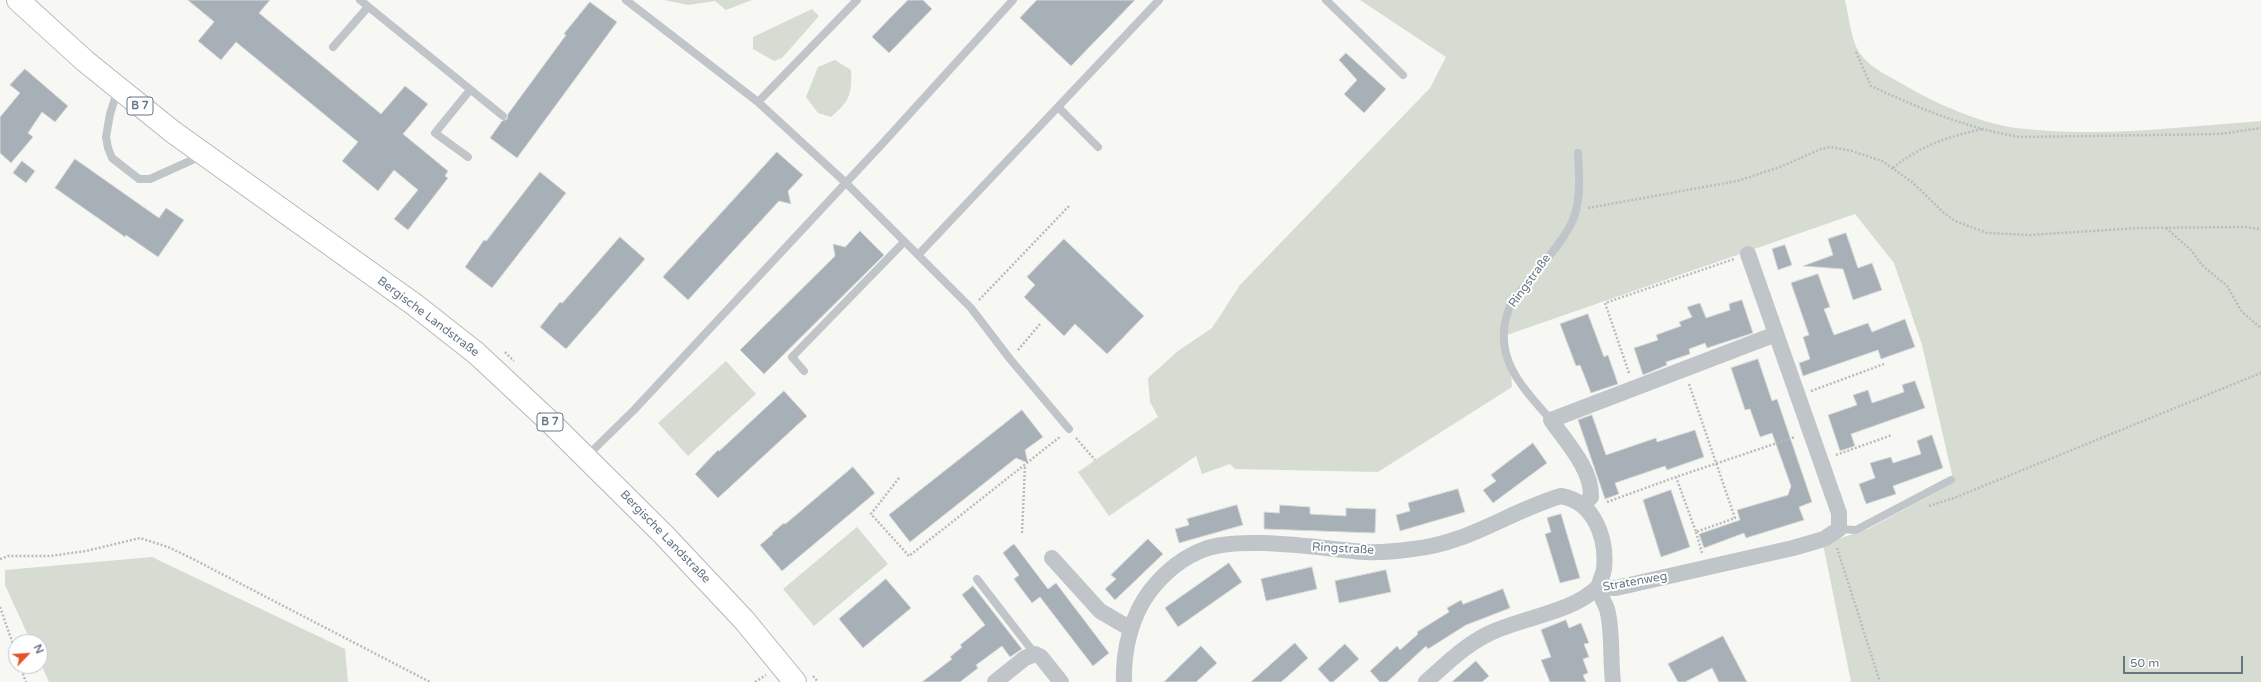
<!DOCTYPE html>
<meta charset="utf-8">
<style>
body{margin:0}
#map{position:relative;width:2261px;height:682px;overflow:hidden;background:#f7f7f4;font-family:"Varela Round",sans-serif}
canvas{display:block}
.north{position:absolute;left:8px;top:634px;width:40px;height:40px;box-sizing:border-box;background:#fff;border:1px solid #c2c9cf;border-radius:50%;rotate:65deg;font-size:11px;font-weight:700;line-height:16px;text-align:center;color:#667886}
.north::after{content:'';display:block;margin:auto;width:14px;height:18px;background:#e45428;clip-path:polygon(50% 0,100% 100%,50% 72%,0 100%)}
.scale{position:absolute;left:2123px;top:656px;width:120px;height:18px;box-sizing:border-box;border:2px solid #667886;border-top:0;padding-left:5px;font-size:12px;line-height:14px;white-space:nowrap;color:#667886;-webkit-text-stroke:3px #fff;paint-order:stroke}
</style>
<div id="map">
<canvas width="2261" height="682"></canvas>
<div class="north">N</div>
<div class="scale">50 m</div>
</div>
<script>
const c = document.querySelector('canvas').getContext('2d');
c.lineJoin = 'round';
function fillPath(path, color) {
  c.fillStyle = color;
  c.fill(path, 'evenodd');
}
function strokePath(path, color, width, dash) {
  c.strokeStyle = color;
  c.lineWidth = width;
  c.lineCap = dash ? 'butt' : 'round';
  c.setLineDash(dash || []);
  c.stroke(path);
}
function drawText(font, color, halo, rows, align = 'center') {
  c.font = font + ' "Varela Round",sans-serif';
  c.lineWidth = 4;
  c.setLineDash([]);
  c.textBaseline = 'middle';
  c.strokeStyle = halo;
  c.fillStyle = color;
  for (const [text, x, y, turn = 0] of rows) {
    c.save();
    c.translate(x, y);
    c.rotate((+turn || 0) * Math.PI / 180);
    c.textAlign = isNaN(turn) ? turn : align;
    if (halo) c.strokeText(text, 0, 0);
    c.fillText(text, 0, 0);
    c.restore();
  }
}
fillPath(new Path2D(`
 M664 0H752L726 10 715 1 688 5Z
 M1360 0H1845C1849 16 1851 42 1861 55 1872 69 1891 77 1906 86 1934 103 1983 124 2016 128 2095 138 2181 127 2261 121V682H1851L1823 544 1868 529 1954 483 1922 345 1894 263 1855 214 1504 336 1512 307 1540 268 1518 288 1505 316 1502 345 1511 372 1512 387 1378 472 1235 469 1230 464 1202 474 1196 456 1109 516 1078 472 1158 417 1150 402 1148 378 1178 351 1212 328 1240 285 1430 88 1446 57Z
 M812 9 819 16 782 58 774 61 753 49V37Z
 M835 60 851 70C852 94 850 101 831 117L818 113 806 97 818 67Z
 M726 361 756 394 688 456 658 423Z
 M857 527 888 564 814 626 783 589Z
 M152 557 345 649 348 682H49L40 662V642H31L5 585V570Z`), '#d7dcd3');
const building = new Path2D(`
 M188 0H270L259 13 381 114 405 86 428 104 403 134 448 171 445 176 448 178 408 230 394 219 418 190 394 170 378 191 342 161 358 142 236 42 221 60 198 41 214 22Z
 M908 0H923L932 9 889 53 872 37Z
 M1037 0H1135L1071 66 1020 18Z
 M590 2 617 22 517 158 490 138 502 121 507 119 508 114 566 35 564 34Z
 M1346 53 1386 89 1364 113 1344 94 1357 80 1339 60Z
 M25 69 68 106 55 122 42 112 28 133 33 137 11 163 0 153V117L20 93 10 85Z
 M777 152 803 175 788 191 791 204 779 201 688 300 663 277Z
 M75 159 159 218 166 208 184 220 158 257 126 235 125 237 55 188Z
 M22 161 35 171 26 183 13 173Z
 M540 172 566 193 492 288 465 267 484 240 486 241Z
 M860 231 884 255 764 374 740 350 835 256 833 244 845 247Z
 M1846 233 1858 268 1872 263 1882 290 1853 300 1843 269 1803 266 1833 255 1828 239Z
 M620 237 645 259 566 349 540 327 560 302 562 303Z
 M1064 239 1144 316 1107 354 1075 324 1064 336 1024 297 1035 285 1027 277Z
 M1785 245 1792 265 1778 270 1772 249Z
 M1818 274 1830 307 1824 309 1834 335 1868 323 1872 332 1905 319 1915 347 1881 359 1878 350 1803 376 1799 363 1810 359 1803 337 1809 335 1791 283Z
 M1742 300 1753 333 1707 348 1705 343 1689 349 1690 354 1666 362 1667 365 1643 375 1634 348 1658 340 1656 335 1681 326 1679 322 1692 317 1687 307 1700 303 1706 318 1730 310 1729 304Z
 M1588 314 1604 357 1608 355 1618 384 1591 393 1580 365 1576 366 1560 324Z
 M1758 359 1772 401 1777 399 1812 502 1799 507 1804 520 1746 538 1744 533 1704 548 1699 534 1740 520 1737 510 1788 495 1791 486 1772 433 1760 437 1750 409 1745 410 1731 368Z
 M1915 381 1925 408 1851 434 1855 446 1840 451 1828 415 1857 405 1853 395 1868 390 1872 403 1904 392 1902 385Z
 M784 391 807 416 718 498 695 474 718 450 719 451Z
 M1022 410 1043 437 1025 450 1028 463 1016 458 910 542 889 515Z
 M1592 415 1606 455 1656 438 1657 442 1695 430 1704 457 1667 470 1665 466 1615 483 1619 494 1605 499 1578 420Z
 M1932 435 1943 468 1893 486 1896 494 1866 504 1859 484 1875 478 1870 463 1891 457 1893 463 1921 454 1917 441Z
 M1533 443 1547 463 1493 503 1483 490 1496 481 1491 475Z
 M853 467 875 493 782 571 760 545 773 534 772 533 784 523 785 524Z
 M1458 489 1465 512 1400 531 1396 515 1410 511 1408 503Z
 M1671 490 1690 547 1661 557 1643 500Z
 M1237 505 1243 525 1179 543 1175 529 1189 525 1187 519Z
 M1280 505 1310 507V514L1346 516V508L1376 509 1375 533 1264 529V512L1279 513Z
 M1561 514 1580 578 1560 583 1545 534 1551 532 1547 518Z
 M1148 539 1163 554 1115 600 1105 589 1116 579 1111 575Z
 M1014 544 1048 589 1056 583 1109 653 1093 666 1040 597 1032 603 1014 579 1019 575 1003 553Z
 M1229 563 1242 582 1178 627 1165 608Z
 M1312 567 1317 589 1266 601 1261 579Z
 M1386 570 1391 592 1339 603 1335 581Z
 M886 579 911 608 863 648 839 619Z
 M973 586 1022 649 1010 657 1002 646 976 665 978 668 960 682H922L952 659 950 657 962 647 960 645 985 625 962 595Z
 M1503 589 1510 608 1466 625 1428 649 1426 646 1387 682H1380L1370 671 1397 646 1400 650 1418 634 1417 632 1449 612 1447 608 1461 600 1463 604Z
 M1566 620 1569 628 1581 623 1589 643 1584 644 1589 657 1583 659 1588 673 1583 675 1586 682H1550L1541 660 1551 657 1541 630Z
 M1723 636 1747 682H1719L1712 668 1685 682H1678L1668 664Z
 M1295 643 1308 658 1288 676 1281 682H1251Z
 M1345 644 1359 659 1333 682H1330L1318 669Z
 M1201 646 1217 663 1196 682H1164Z
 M1476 661 1489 676 1482 682H1452Z`);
fillPath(building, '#a7b0b6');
strokePath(building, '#d9d9d7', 1);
const primary = new Path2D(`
 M18 0 85 61 173 132 415 305 476 353 549 421 664 535 744 620 795 682`);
strokePath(primary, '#b4b9bd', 24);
strokePath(new Path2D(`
 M1856 52 1871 86C1918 108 1969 129 2020 137L2220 134 2261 128
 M1893 168C1919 146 1950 136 1983 129
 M1588 208 1737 181 1780 167 1821 149 1831 147 1852 151 1882 161 1912 182 1943 212 1955 221 1987 233 2030 235 2138 228 2246 227 2261 229
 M2166 228 2191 250 2202 265 2227 286 2242 312 2261 328
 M979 300 1069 206
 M1018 350 1040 324
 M505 352 514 361
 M1629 373 1605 303 1734 259
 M1689 384 1735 518 1696 532 1676 477 1795 437
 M1811 391 1884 364
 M1076 438 1095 460
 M1836 455 1892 435
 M899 478 871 514 909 556 1061 436
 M1607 502 1676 477
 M1929 506 1954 498 2261 373
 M1696 532 1702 553
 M1022 533 1025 466
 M1837 548 1880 682
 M0 559 8 556H50L86 551 140 538 168 547 191 558 430 682
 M0 607 16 653
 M20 666 26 682
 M813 676 818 682
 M755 682 766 675`), '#b8bcbf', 2.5, [2, 2]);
strokePath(new Path2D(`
 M360 0 503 116
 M626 0 758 102 846 183 971 308 1010 359 1069 429
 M1326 0 1403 75
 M333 47 368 7
 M118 89 110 114 106 137 108 148 112 158 139 179H150L201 156
 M758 102 857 0
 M1058 107 1098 147
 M468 157 435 133 470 90
 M918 255 1159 0
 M804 371 792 357 904 242
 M1551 420C1521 386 1490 355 1510 306 1527 278 1567 242 1575 214 1581 195 1579 172 1578 153
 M586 457 634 410 883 143 1013 0
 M1839 529 1856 530 1951 480
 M977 579 1035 654`), '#c0c5c9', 8);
strokePath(new Path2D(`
 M1583 505 1591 497C1592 469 1566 442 1551 420L1776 334
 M1052 558 1100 611 1131 629
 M995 682 1025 658 1035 654 1041 657 1061 682
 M1124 682C1123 651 1131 616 1150 591 1164 573 1183 557 1205 549 1241 535 1325 549 1365 552 1381 553 1398 551 1413 549 1467 544 1510 511 1561 496 1595 502 1607 539 1604 569 1603 576 1599 581 1599 587 1598 593 1605 603 1607 609 1613 631 1610 659 1613 682
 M1426 682C1448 662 1469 641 1497 630 1530 616 1572 612 1598 587L1616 588 1793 548 1824 539 1839 529V513L1748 254`), '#c0c5c9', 16);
strokePath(primary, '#fff', 22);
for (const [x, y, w] of [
 [140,106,26],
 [550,422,26]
]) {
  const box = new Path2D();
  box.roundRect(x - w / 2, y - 9, w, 18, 3);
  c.fillStyle = '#fff';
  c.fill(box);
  strokePath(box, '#667886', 1);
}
drawText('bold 11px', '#667886', null, [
 ["B 7",140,106],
 ["B 7",550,422]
]);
drawText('12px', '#667886', '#fff', [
 ["Ringstraße",1530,281,-54],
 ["Bergische Landstraße",428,317,37],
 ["Bergische Landstraße",665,537,46],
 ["Ringstraße",1343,549,3],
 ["Stratenweg",1635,582,-10]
]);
</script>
